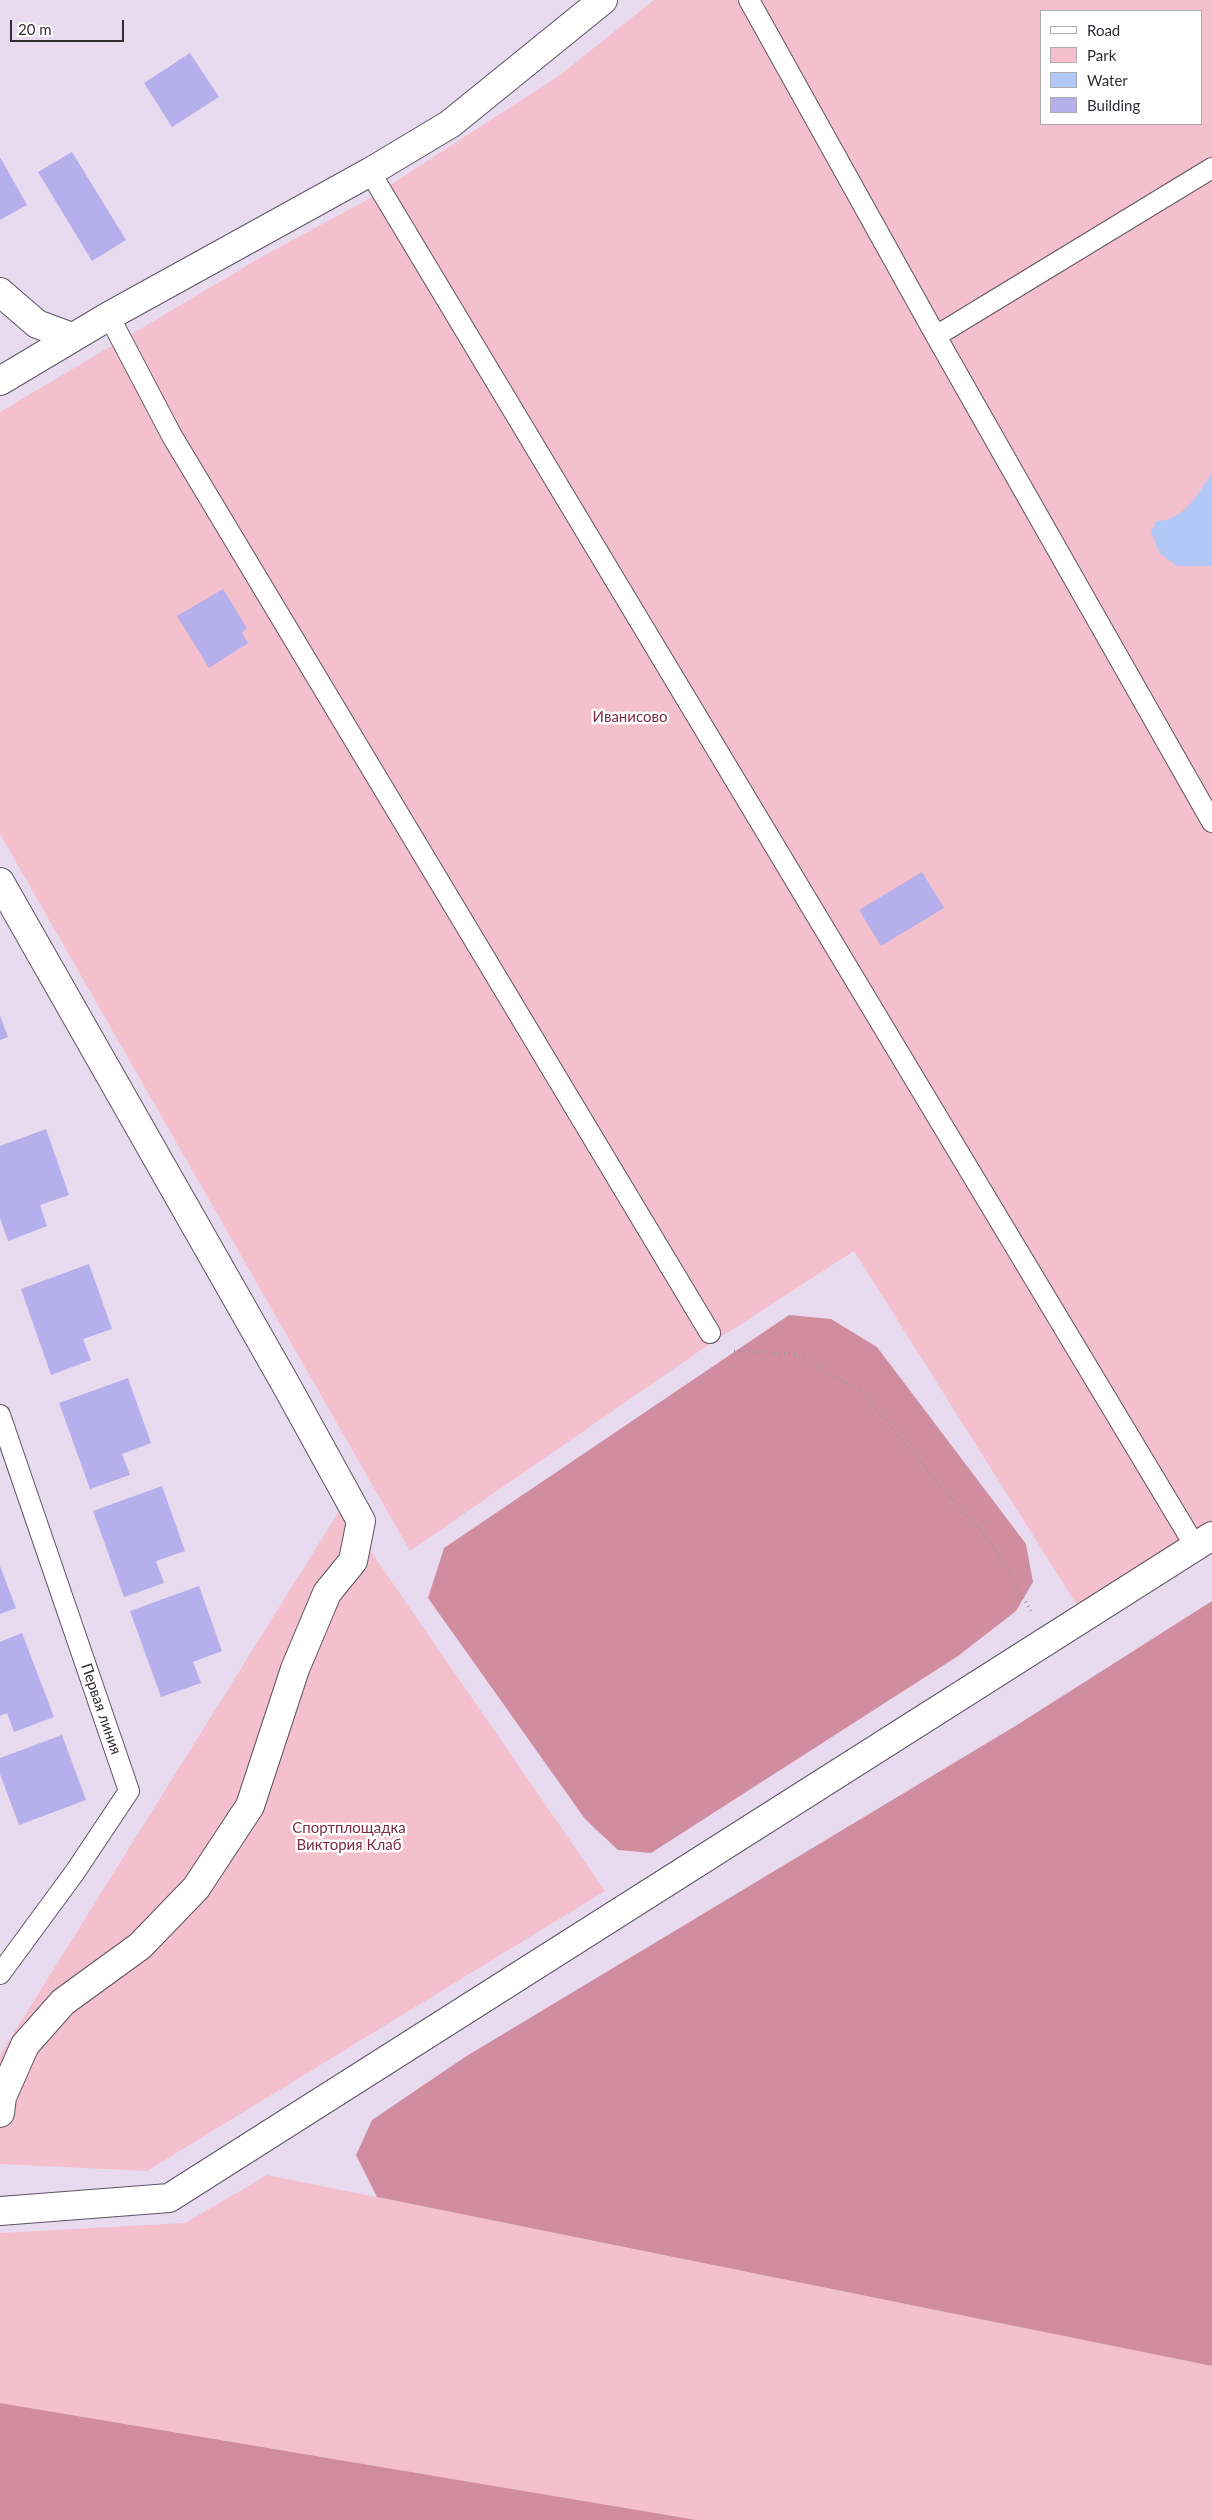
<!DOCTYPE html>
<meta charset="utf-8">
<style>
body{margin:0}
#map{position:relative;width:1212px;height:2520px;overflow:hidden;background:#e8dbf0;font-family:Lato,sans-serif}
canvas{display:block}
.legend{position:absolute;left:1040px;top:10px;width:162px;height:115px;box-sizing:border-box;background:#fff;border:1px solid #adabae;margin:0;padding:6px 9px;list-style:none;font-size:15px;color:#322d35}
.legend li{display:flex;align-items:center;gap:10px;height:25px}
.legend b{width:25px;border:1px solid #adabae}
.scale{position:absolute;left:10px;top:20px;width:114px;height:22px;box-sizing:border-box;border:2px solid #322d35;border-top:0;padding-left:6px;font-size:15px;line-height:18px;white-space:nowrap;color:#322d35;-webkit-text-stroke:4px #fff;paint-order:stroke}
</style>
<div id="map">
<canvas width="1212" height="2520"></canvas>
<ul class="legend">
<li><b style="height:6px;background:#fff"></b>Road</li>
<li><b style="height:14px;background:#f5c0ce"></b>Park</li>
<li><b style="height:14px;background:#b2c8f6"></b>Water</li>
<li><b style="height:14px;background:#b5afec"></b>Building</li>
</ul>
<div class="scale">20 m</div>
</div>
<script>
const c = document.querySelector('canvas').getContext('2d');
c.lineJoin = 'round';
function fillPath(path, color) {
  c.fillStyle = color;
  c.fill(path, 'evenodd');
}
function strokePath(path, color, width, dash) {
  c.strokeStyle = color;
  c.lineWidth = width;
  c.lineCap = dash ? 'butt' : 'round';
  c.setLineDash(dash || []);
  c.stroke(path);
}
function drawText(font, color, halo, rows, align = 'center') {
  c.font = font + ' Lato,sans-serif';
  c.lineWidth = 5;
  c.setLineDash([]);
  c.textBaseline = 'middle';
  c.strokeStyle = halo;
  c.fillStyle = color;
  for (const [text, x, y, turn = 0] of rows) {
    c.save();
    c.translate(x, y);
    c.rotate((+turn || 0) * Math.PI / 180);
    c.textAlign = isNaN(turn) ? turn : align;
    if (halo) c.strokeText(text, 0, 0);
    c.fillText(text, 0, 0);
    c.restore();
  }
}
fillPath(new Path2D(`
 M654 0H1212V1521L1176 1547 1078 1607 854 1251 701 1350 410 1551 0 834V412L265 255 367 200 560 75ZM1041 11H1201V124H1041Z
 M341 1508 605 1891 147 2171 0 2164V2055Z
 M267 2175 1212 2366V2520H697L0 2403V2233L185 2223Z`), '#f5c0ce');
fillPath(new Path2D(`
 M789 1315 831 1319 877 1347 1026 1544 1033 1582 1016 1611 958 1656 651 1853 618 1850 585 1819 428 1598 444 1548Z
 M1212 1601V2366L377 2197 356 2155 372 2120 465 2057 1017 1725Z
 M0 2403 697 2520H0Z`), '#d18da0');
fillPath(new Path2D(`
 M1212 473V566H1177L1160 554 1151 532 1156 521C1184 521 1197 495 1212 473Z`), '#b2c8f6');
fillPath(new Path2D(`
 M190 53 219 97 172 127 144 83Z
 M72 152 126 240 92 261 38 172Z
 M0 157 27 205 0 220Z
 M223 589 247 628 242 633 248 643 209 668 177 616Z
 M922 872 944 908 881 946 859 910Z
 M0 1016 8 1037 0 1040Z
 M46 1129 69 1195 40 1205 47 1226 8 1241 0 1218V1146Z
 M89 1264 112 1329 83 1339 91 1360 51 1375 21 1289Z
 M128 1378 151 1443 122 1454 130 1475 90 1489 59 1403Z
 M162 1486 185 1551 156 1561 164 1583 124 1597 93 1511Z
 M0 1566 16 1608 0 1614Z
 M199 1586 222 1651 193 1662 201 1683 161 1697 130 1611Z
 M22 1633 54 1717 14 1732 7 1713 0 1716V1642Z
 M62 1735 86 1800 19 1825 0 1774V1758Z`), '#b5afec');
const service = new Path2D(`
 M749 0 936 336 1212 822
 M370 172 1195 1546
 M109 316 172 436 710 1333
 M936 336 1212 168
 M0 1415 129 1791 75 1872 0 1974`);
const minor = new Path2D(`
 M0 292 37 324 72 337
 M0 381 109 316 370 172 450 124 603 0
 M0 882 285 1383 361 1521 353 1561 327 1593 295 1669 250 1806 196 1888 140 1946 63 2002 25 2045 2 2097 0 2113
 M0 2211 169 2198 1212 1536`);
strokePath(service, '#5e5365', 22);
strokePath(minor, '#5e5365', 30);
strokePath(new Path2D(`
 M734 1351 796 1354 865 1394 930 1474 992 1544 1031 1611`), '#9f95a5', 3, [1, 4]);
strokePath(service, '#fff', 20);
strokePath(minor, '#fff', 28);
drawText('15px', '#7e2c49', '#fff', [
 ["Иванисово",630,717],
 ["Спортплощадка",349,1828],
 ["Виктория Клаб",349,1845]
]);
drawText('15px', '#322d35', '#fff', [
 ["Первая линия",101,1709,71]
]);
</script>
